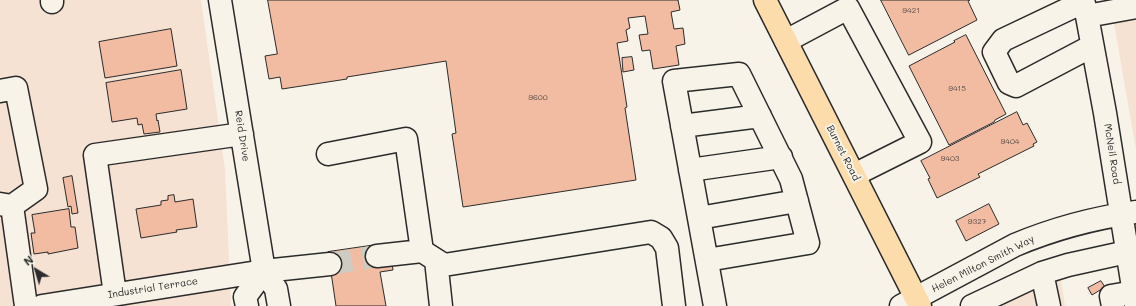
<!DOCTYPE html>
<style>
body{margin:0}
#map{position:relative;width:1136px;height:306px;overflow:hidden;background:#f7f3e8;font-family:Mali,sans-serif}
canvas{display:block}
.north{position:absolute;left:16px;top:250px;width:40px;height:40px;-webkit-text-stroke:3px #f7f3e8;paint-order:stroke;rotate:322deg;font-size:11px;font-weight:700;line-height:16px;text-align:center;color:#2b2b2b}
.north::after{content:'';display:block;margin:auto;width:14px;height:18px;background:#2b2b2b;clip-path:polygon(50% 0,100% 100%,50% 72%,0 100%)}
</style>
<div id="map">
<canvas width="1136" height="306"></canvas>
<div class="north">N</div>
</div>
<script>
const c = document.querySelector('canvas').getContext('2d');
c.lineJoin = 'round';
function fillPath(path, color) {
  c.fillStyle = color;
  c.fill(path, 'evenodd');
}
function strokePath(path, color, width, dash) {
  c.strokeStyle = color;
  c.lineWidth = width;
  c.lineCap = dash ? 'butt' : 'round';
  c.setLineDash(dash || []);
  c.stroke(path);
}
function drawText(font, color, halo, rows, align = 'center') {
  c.font = font + ' Mali,sans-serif';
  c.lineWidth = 4;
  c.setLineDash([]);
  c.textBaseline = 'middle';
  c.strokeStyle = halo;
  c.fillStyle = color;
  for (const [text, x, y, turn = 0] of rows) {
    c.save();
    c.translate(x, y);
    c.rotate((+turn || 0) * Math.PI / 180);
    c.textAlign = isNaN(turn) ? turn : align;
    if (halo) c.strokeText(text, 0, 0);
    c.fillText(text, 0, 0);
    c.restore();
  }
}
fillPath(new Path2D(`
 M0 0H201L225 169 231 306H0Z
 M1110 0H1136V150Z
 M1061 280 1065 306H1002L1028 292Z`), '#f5e2d3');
const building = new Path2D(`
 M268 0H678L680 10 671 12 674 29 683 28 685 44 676 46 679 65 653 69 650 50 642 51 639 35 648 34 645 16 628 18 630 28 626 30 628 41 617 43 627 107 625 108 636 180 463 207 452 134 456 133 446 61 347 77V79L282 89 280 77 269 79 265 56 277 54Z
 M881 0H970L968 1 977 20 909 55Z
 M171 29 177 66 105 78 99 42Z
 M966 35 1006 114 995 120 994 122 949 145 909 66 955 42 954 41Z
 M632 57 634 70 623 72 622 58Z
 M181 70 187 109 156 114 157 121 158 120 160 132 144 134 142 124 138 125 137 118 112 122 106 83Z
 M1017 112 1023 125 1027 123 1037 142 1033 144 1034 146 978 174 980 177 937 198 928 179 930 178 921 161Z
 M72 176 78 213 72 214 71 206 68 207 63 178Z
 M174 195 175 202 193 199 197 227 176 230 177 232 141 238 136 209 161 205V201L168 200V196Z
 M989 204 999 224 966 241 956 221Z
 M69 209 71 227H75L78 248 48 254V252L34 254 31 233H35L32 215Z
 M376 245 379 266 392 264 393 270 380 272 386 306H336L328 252Z
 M1101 281 1105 287 1092 295 1088 288Z`);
fillPath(building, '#f1bca2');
strokePath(building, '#2b2b2b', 1);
strokePath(new Path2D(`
 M330 264 377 256`), '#cecbc2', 22, [22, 11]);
const minor = new Path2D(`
 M52 0V2
 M220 0 264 271 276 289 279 306
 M1081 0 1083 2 1003 40 994 52 1009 83 1016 86 1092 46
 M1083 0 1087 16 1105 113 1136 306
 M1087 16 1136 7
 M786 41 848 8 920 142 854 175
 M0 91 16 88 36 189 12 206 0 204
 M682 126 760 116
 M328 154 406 139 422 251
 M690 170 781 157
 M12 206 26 306
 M699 218 797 201
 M377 256 422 251 444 265 651 232 661 238 667 248 674 306
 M436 260 441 306
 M707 260 808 243 791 179 739 74 674 81 715 306
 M1042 273 1049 306
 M115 294 95 155 242 134
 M42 306 264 271 330 264
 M247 306 245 297 264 271
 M901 306 1015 245C1053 229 1094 218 1136 212
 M972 306 1042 273 1068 265 1136 250
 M1113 306 1111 296 1134 292`);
const major = new Path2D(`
 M765 0 920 306`);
strokePath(minor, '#2b2b2b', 25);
strokePath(major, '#2b2b2b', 25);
strokePath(minor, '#f7f3e8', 22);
strokePath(major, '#fddcac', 22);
drawText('8px', '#5c4f49', null, [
 ["9421",911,11],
 ["9415",957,89],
 ["9600",538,98],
 ["9404",1010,142],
 ["9403",950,159],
 ["9327",977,222]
]);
drawText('10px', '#2b2b2b', '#f7f3e8', [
 ["Reid Drive",242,136,81],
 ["Burnet Road",843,153,63],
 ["McNeil Road",1112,154,81],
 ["Helen Milton Smith Way",983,264,-27],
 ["Industrial Terrace",153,288,-9]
]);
</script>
